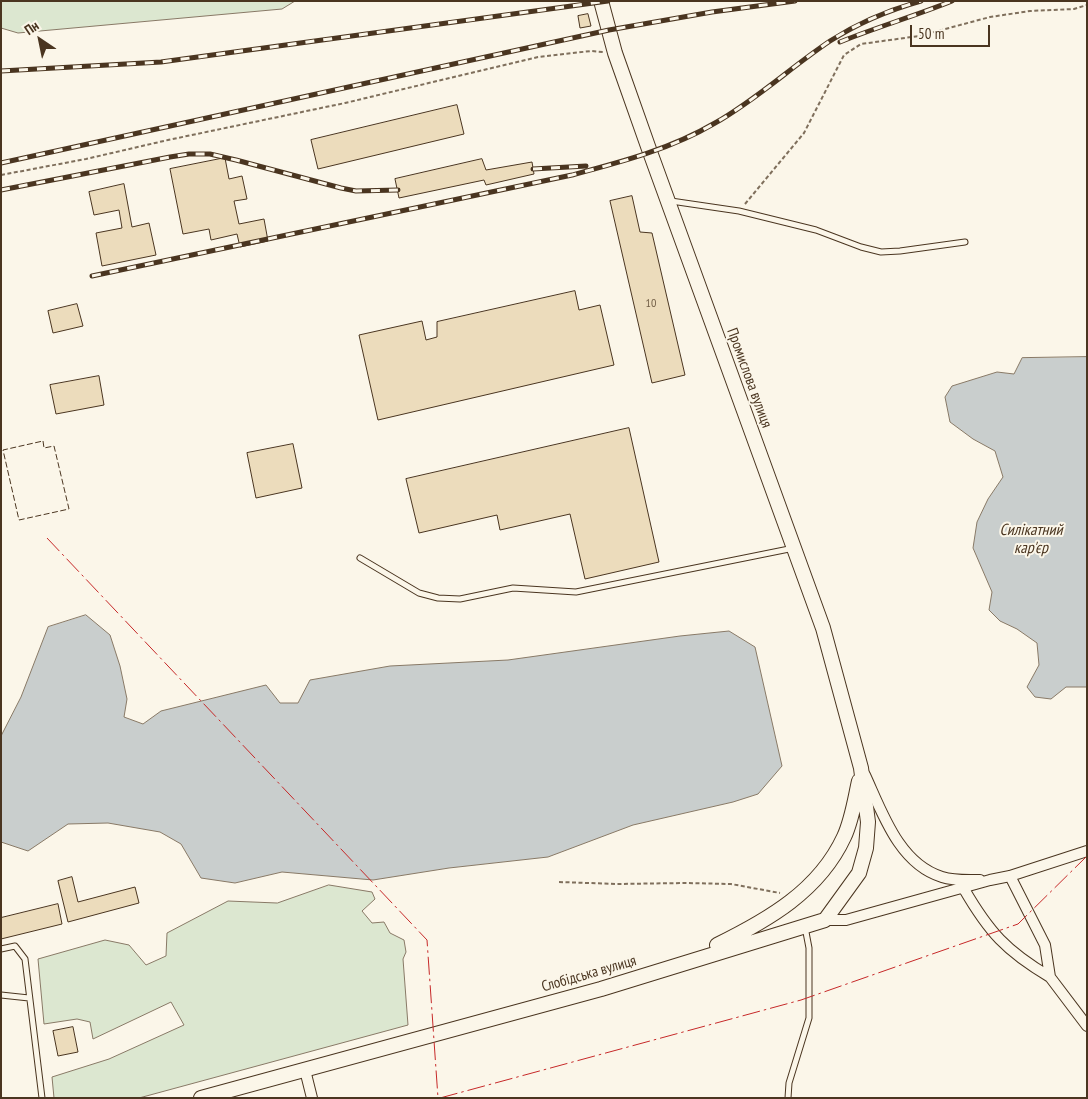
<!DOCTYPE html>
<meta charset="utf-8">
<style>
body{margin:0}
#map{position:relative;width:1088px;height:1099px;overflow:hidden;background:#fbf6e9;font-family:"PT Sans Narrow",sans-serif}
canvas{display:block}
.frame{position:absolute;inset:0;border:2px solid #4a3520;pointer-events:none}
.north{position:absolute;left:15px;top:15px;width:50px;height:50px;-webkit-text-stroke:4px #fbf6e9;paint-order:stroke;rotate:326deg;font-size:14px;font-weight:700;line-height:20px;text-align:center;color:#4a3520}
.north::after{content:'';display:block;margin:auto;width:18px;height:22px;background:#4a3520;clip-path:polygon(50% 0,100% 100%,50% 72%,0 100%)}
.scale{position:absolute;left:910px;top:25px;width:80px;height:22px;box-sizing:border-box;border:2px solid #4a3520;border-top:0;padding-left:6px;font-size:15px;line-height:18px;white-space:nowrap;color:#4a3520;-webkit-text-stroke:4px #fbf6e9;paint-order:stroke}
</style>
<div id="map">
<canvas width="1088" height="1099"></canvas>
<div class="frame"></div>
<div class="north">Пн</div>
<div class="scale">50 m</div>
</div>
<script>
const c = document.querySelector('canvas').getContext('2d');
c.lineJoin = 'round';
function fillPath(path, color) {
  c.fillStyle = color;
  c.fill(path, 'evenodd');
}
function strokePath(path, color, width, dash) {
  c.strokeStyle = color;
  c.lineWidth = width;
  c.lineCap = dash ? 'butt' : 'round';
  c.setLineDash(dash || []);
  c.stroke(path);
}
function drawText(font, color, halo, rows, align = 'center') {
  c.font = font + ' "PT Sans Narrow",sans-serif';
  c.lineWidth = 4;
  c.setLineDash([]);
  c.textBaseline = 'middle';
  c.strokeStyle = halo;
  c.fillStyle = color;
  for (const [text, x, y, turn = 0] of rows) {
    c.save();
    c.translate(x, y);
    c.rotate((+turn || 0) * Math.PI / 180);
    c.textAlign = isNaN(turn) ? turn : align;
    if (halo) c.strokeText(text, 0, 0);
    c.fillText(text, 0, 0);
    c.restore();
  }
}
const green = new Path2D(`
 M1 1H295L282 9 18 33 1 28Z
 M329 885 372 892 375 899 362 911 372 923 384 922 390 933 404 940 406 952 403 959 408 1025 139 1098H54L52 1077 109 1059 184 1025 171 1002 93 1039 90 1022 77 1019 44 1024 38 959 105 940 129 945 146 965 166 956 167 933 228 901 277 903Z`);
fillPath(green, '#dce7d0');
strokePath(green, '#887966', 1);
const water = new Path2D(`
 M1087 357V687H1066L1051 699 1035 697 1027 687 1039 665 1037 643 1017 629 1000 621 989 610 992 592 973 548 977 522 988 499 1003 477 995 451 973 439 950 422 945 397 952 386 997 372 1014 374 1022 358Z
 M86 615 110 635 120 666 127 699 124 717 143 724 161 711 266 685 280 703H298L310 680 390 666 508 660 680 636 729 631 755 647 782 766 758 794 733 802 633 825 548 857 449 868 373 880 282 872 235 883 201 878 181 844 160 832 108 823 68 824 28 851 1 842V736L21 697 48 627Z`);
fillPath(water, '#c9cecd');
strokePath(water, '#887966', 1);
const building = new Path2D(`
 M588 14 591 26 580 28 578 16Z
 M457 105 464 134 318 169 311 140Z
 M225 158 229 179 242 176 247 199 234 201 239 224 264 219 268 241 240 247 237 234 211 240 209 229 183 234 170 169Z
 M482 159 486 170 532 162 534 174 486 185 484 180 399 198 395 179Z
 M124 184 132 227 149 223 156 255 102 266 96 233 122 228 119 210 94 215 89 192Z
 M632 196 640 232 652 233 685 375 652 383 610 201Z
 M575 291 579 310 600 305 614 365 378 420 359 335 422 321 426 340 437 337V322Z
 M77 304 83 326 53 333 48 311Z
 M99 376 104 405 56 414 50 385Z
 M629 428 659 562 585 579 570 514 500 530 497 515 419 533 406 479Z
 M293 444 302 488 256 498 247 453Z
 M72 877 78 902 135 887 139 903 68 922 58 881Z
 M58 904 62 924 1 939V918Z
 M73 1027 78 1052 58 1056 53 1031Z`);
fillPath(building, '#ecdcbc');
strokePath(building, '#4a3520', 1);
const lane = new Path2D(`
 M671 201 739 211 816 230 861 247 881 252 900 251 965 242
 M360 558 419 593 438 598 460 599 513 588 576 592 794 548
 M1 949 15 946 25 959 42 1098
 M1 995 29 998
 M788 1098 789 1083 809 1018V948L805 927`);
const street = new Path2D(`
 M865 775C882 812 899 864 942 877 954 881 968 880 980 880
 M964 889C989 932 1006 951 1050 977L1045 945 1010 876
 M825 920H846L990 880 1010 876 1087 851
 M1050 977 1087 1026
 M305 1070 312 1098`);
const secondary = new Path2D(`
 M717 945C768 920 819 891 844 837 852 820 855 799 859 781
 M201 1098 601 989 825 920 859 873 866 848 868 822 861 768 823 628 650 152 615 53 601 1`);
strokePath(lane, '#4a3520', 7);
strokePath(street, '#4a3520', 12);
strokePath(secondary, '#4a3520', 16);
strokePath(new Path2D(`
 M1 175 86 159 168 140 345 103 538 57 591 51 603 52
 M745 204 804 133 844 55 861 44 919 36 990 17 1030 11 1074 9 1087 5
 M559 882 617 884 685 883 731 884 780 893`), '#7f6f5c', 2, [4, 2.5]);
strokePath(lane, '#fbf6e9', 5);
strokePath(street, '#fbf6e9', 10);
strokePath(secondary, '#fbf6e9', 14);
const rail = new Path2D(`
 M840 42C877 27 915 16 952 1
 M1 71 161 62 608 1
 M1 163 609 30 712 12 795 1
 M533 169 586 166
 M1 190 170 157 189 154H210L236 160 341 188 356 191 398 190
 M92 276 572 175C621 162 671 149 715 123 756 100 791 67 830 41 858 23 889 10 921 1`);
strokePath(rail, '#4a3520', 5);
strokePath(rail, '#fbf6e9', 3, [9]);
strokePath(new Path2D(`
 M43 441 44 448 54 446 69 509 19 520 3 450Z`), '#4a3520', 1, [6, 2.5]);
strokePath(new Path2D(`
 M47 538 427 940 438 1098
 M440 1098 801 1000 1018 924 1087 856`), '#c62828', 1, [18, 4, 2.5, 4]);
drawText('12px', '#725f47', null, [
 ["10",651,304]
]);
drawText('15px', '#4a3520', '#fbf6e9', [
 ["Промислова вулиця",749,378,70],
 ["Слобідська вулиця",589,974,-16]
]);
drawText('italic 16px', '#4a3520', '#fbf6e9', [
 ["Силікатний",1031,530],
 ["кар'єр",1031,548]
]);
</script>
